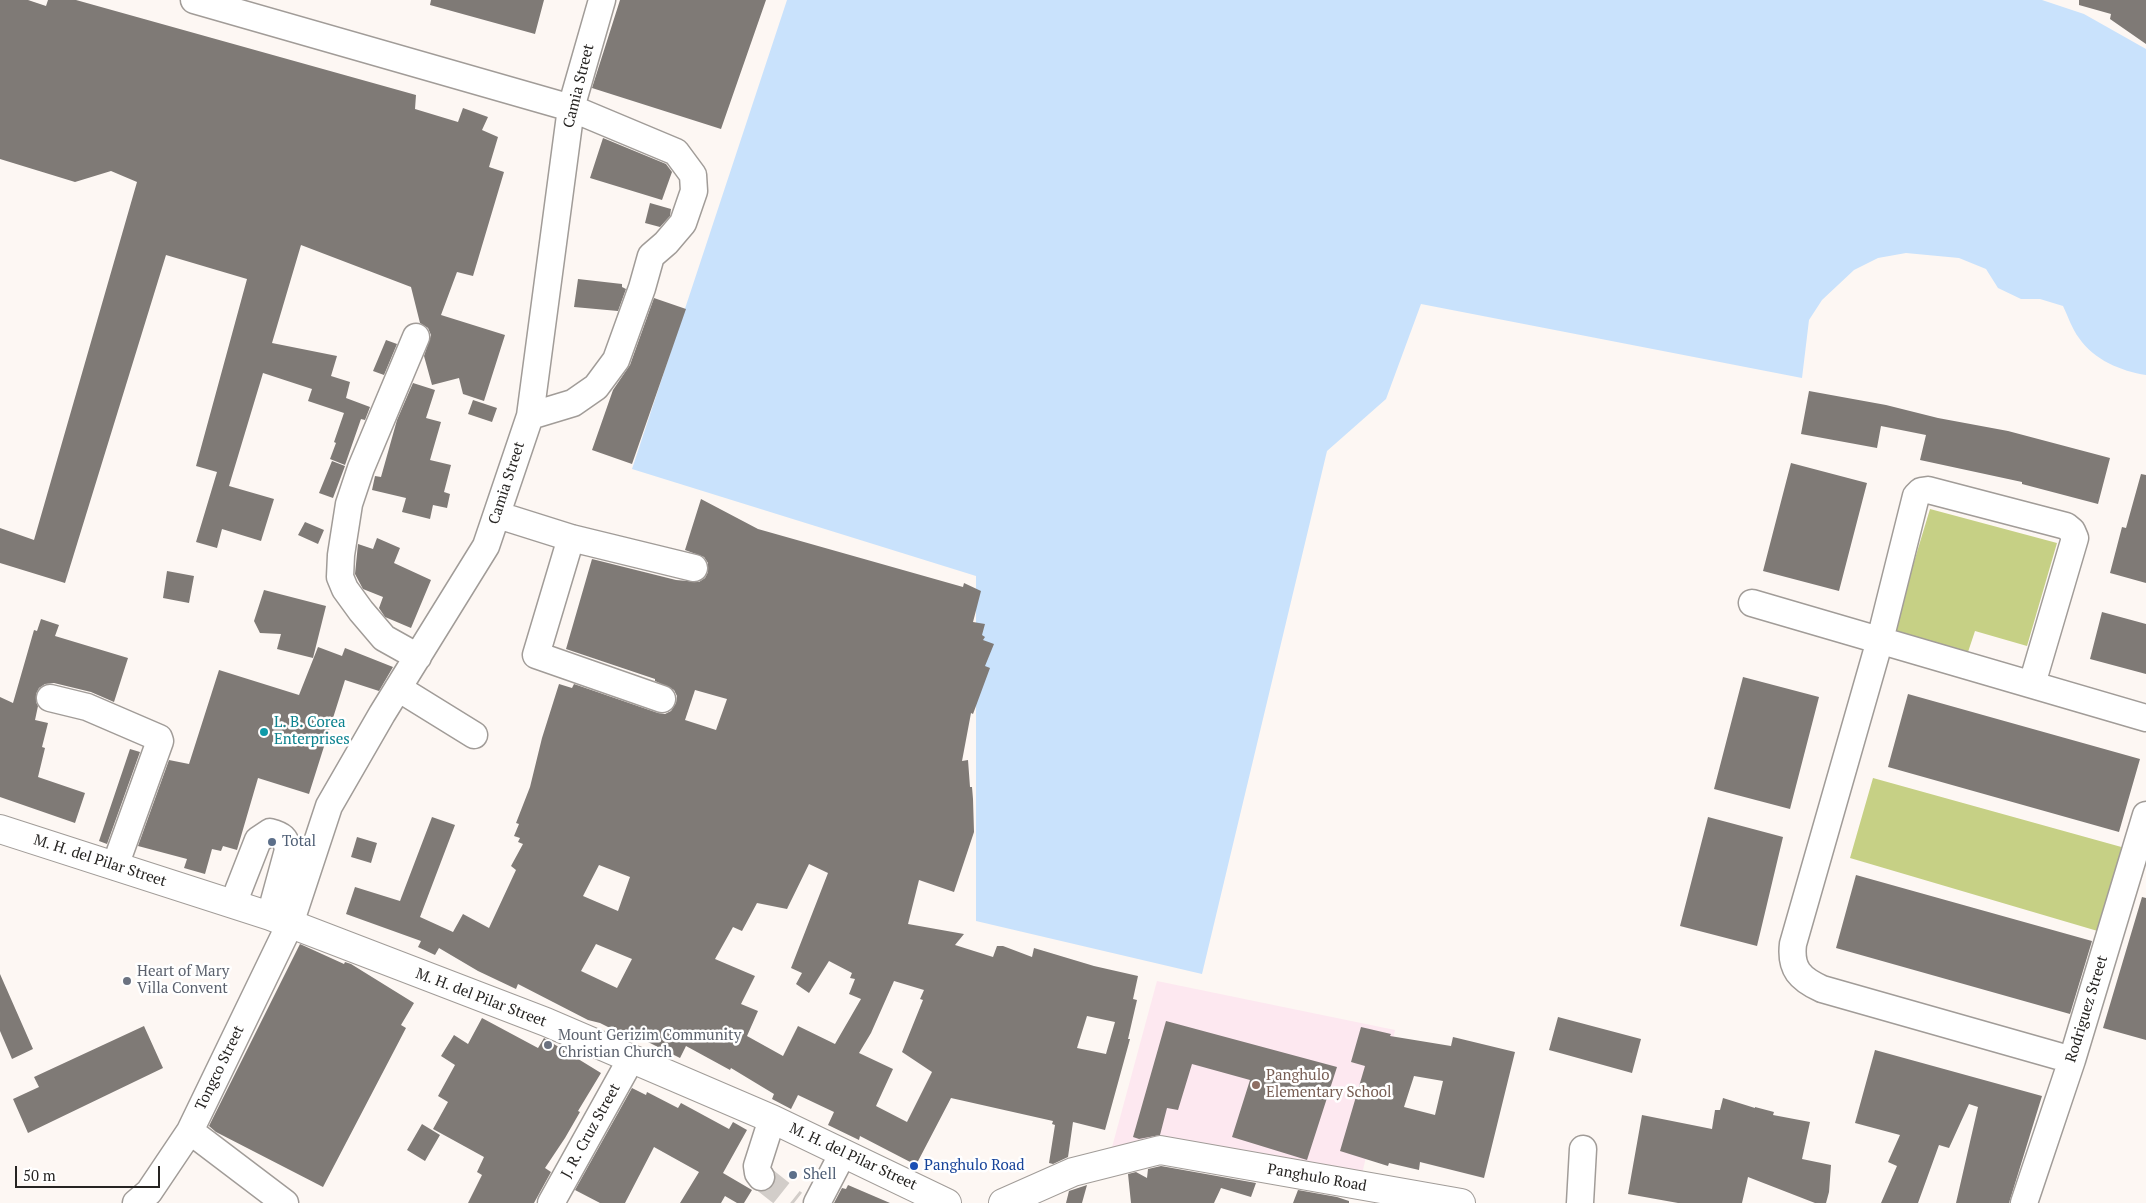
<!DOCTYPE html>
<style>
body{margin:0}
#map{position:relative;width:2146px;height:1203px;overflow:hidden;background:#fdf7f3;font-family:"PT Serif",serif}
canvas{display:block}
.scale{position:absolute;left:15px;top:1166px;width:145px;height:22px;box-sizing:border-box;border:2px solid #262422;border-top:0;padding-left:6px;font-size:15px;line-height:18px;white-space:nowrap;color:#262422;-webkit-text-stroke:4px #fff;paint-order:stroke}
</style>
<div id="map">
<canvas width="2146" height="1203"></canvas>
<div class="scale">50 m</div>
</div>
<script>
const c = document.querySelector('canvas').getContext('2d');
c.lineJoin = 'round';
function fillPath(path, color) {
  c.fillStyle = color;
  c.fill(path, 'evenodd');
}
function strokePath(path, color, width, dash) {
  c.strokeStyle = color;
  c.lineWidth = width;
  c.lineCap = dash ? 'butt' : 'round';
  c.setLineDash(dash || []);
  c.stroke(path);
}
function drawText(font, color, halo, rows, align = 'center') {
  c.font = font + ' "PT Serif",serif';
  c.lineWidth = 5;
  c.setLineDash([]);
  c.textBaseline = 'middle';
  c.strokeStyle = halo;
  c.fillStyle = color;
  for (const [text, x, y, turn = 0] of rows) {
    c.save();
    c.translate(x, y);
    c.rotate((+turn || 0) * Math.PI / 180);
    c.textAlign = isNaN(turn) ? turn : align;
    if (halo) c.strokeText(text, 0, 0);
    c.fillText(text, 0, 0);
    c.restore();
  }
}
fillPath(new Path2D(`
 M1157 981 1395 1030 1360 1183 1111 1151Z`), '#fde8f0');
fillPath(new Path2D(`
 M1930 509 2057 543 2027 646 1975 631 1965 661 1891 638Z
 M1873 778 2125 848 2101 932 1850 858Z`), '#c6d085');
fillPath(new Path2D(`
 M787 0H2042L2084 14 2146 49V375C2121 371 2094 360 2079 338 2072 329 2068 316 2063 306L2040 299H2021L1998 288 1986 269 1959 258 1906 253 1878 258 1854 270 1822 300 1809 320 1802 378 1421 304 1386 399 1327 451 1202 974 976 921V576L632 469Z`), '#c9e2fc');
fillPath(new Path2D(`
 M0 0H28L46 6 48 0H76L416 95 415 109 458 122 463 108 488 117 482 130 498 137 489 167 504 172 473 276 457 272 441 315 505 335 484 401 463 394 459 378 432 385 424 356 431 335 428 328 420 323 411 287 301 245 272 343 337 356 331 376 350 382 346 398 370 407 365 420 361 419 345 465 330 459 336 443 334 442 344 413 308 401 312 389 263 373 229 486 274 499 261 541 222 529 217 548 196 542 217 472 196 466 247 279 166 255 65 583 0 563V528L34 540 137 182 111 171 75 182 0 159Z
 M431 0H544L535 34 430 5Z
 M620 0H766L721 129 592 88Z
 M2079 0H2146V44L2110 19 2111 14 2079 5Z
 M603 138 666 164 672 172 662 200 590 178Z
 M650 203 671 209 670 216 660 227 645 223Z
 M578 279 622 284V287L626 289 618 311 574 307Z
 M654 298 686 309 632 464 592 450 613 390 630 365Z
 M386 340 397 344 384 375 373 371Z
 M413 383 435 390 426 418 441 422 430 460 451 465 444 492 450 494 447 508 433 505 430 519 402 512 406 498 372 490 375 476 381 477 397 420Z
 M1809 391 1886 405 1938 418 2008 431 2110 458 2098 504 2022 484V482L1920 460 1926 435 1881 426 1877 448 1801 434Z
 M473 400 497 408 492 422 468 414Z
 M332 461 345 466 333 498 319 493Z
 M1791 463 1867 483 1839 591 1763 571Z
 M2141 474 2146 475V583L2110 573 2122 527 2126 528Z
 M701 499 758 529 963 587 964 583 981 591 973 622 985 624 982 635 985 637 983 640 994 644 985 666 990 668 973 714 971 713 962 761 968 760 970 787H972L973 799 974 832 954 892 919 880 908 924 964 934 955 945 993 957 997 946H1003L1032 957 1034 948 1094 966 1138 976 1133 999 1137 1000 1128 1039H1130L1105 1130 1073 1122 1068 1157 1053 1164 1049 1163 1055 1125 1052 1124 1053 1121 951 1098 916 1165 860 1136 859 1140 828 1125 834 1112 798 1095 791 1109 772 1099 774 1094 731 1068 730 1070 686 1046 680 1058 624 1030 622 1034 600 1023 588 1020 518 984 516 989 478 971 439 948 435 955 418 947 421 941 346 914 355 887 400 901 432 817 455 825 420 917 453 932 463 914 489 928 516 870 511 866 523 844 518 842 520 838 514 836 519 824 516 823 530 787 542 738 559 684 572 688 574 684 658 713 665 714 671 711 676 703 677 696 674 690 655 681V679L566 649 592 559 676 580 699 582 705 578 708 572V563L704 557 685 550ZM695 690 727 699 716 730 685 720ZM809 864 828 873 791 968 802 973 796 984 809 993 829 961 852 973 850 978 855 979 849 994 861 999 835 1044 798 1026 783 1056 747 1036 758 1011 741 1004 755 976 715 959 733 927 742 931 757 903 787 909ZM599 865 630 877 618 911 583 896ZM596 944 632 959 617 988 581 971ZM894 981 924 990 920 999 923 1000 902 1052 932 1072 907 1122 876 1106 893 1069 859 1053 871 1033ZM1087 1016 1115 1022 1106 1054 1077 1048Z
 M305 522 324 530 318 544 298 535Z
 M377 538 400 548 394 563 431 580 411 628 385 617 379 608 383 597 363 589 355 574 358 544 373 549Z
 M167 571 194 576 189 603 163 598Z
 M264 590 326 606 313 658 277 649 281 634 260 633 254 621Z
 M2102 612 2146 624V674L2090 659Z
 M41 619 59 625 55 636 128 658 114 702 91 692 54 683 45 684 39 688 36 694V702L38 706 35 720 48 723 42 747 45 748 38 777 85 793 75 823 0 797V697L13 703 34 630 37 631Z
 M318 647 342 656 345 648 393 667 379 691 345 680 309 794 258 778 237 850 223 846 221 851 212 849 205 874 184 868 187 859 138 846 169 760 189 764 219 670 299 695Z
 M1743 677 1819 697 1790 809 1714 789Z
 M1908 694 2140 759 2119 832 1888 767Z
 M130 749 140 752 107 844 99 841Z
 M1708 817 1783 837 1757 946 1680 926Z
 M357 837 377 843 371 863 351 857Z
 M1856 875 2092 941 2070 1014 1836 948Z
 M2142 897 2146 898V1040L2103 1028Z
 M300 944 344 964 345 962 351 964 414 1003 401 1025 406 1028 323 1187 216 1132 209 1126Z
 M0 974 33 1049 12 1059 0 1031Z
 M1558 1017 1641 1039 1632 1073 1549 1050Z
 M482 1018 538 1048 544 1038 601 1073 578 1111 580 1112 565 1138 545 1168 551 1172 534 1203H468L482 1175 477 1172 484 1157 433 1129 448 1102 438 1096 455 1065 441 1056 454 1035 468 1044Z
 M1166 1021 1337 1067 1307 1160 1232 1137 1250 1080 1192 1064 1178 1110 1167 1108 1160 1135 1139 1139 1133 1137Z
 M144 1026 163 1068 28 1133 13 1099 39 1087 34 1077Z
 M1361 1027 1391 1034 1390 1036 1451 1046 1453 1037 1515 1052 1484 1178 1420 1162 1419 1170 1389 1163 1388 1166 1340 1151 1365 1066 1351 1062ZM1414 1076 1443 1081 1435 1115 1404 1107Z
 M1875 1050 2042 1096 2009 1203H1956L1978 1107 1969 1104 1949 1148 1939 1145 1918 1203H1881L1897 1166 1888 1162 1900 1135 1855 1123Z
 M632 1088 646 1095 647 1092 678 1108 681 1103 729 1129 733 1122 747 1130 723 1173 752 1190 744 1203H737L725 1196 721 1203H680L699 1172 654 1147 625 1203H600L575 1190Z
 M1723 1098 1755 1108V1107L1774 1112 1773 1115 1810 1122 1802 1159 1831 1165 1829 1192 1826 1203H1815L1748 1177 1742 1203H1678L1628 1194 1642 1115 1712 1129 1715 1110H1720Z
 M422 1124 440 1135 425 1161 407 1150Z
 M1161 1166 1256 1183 1251 1197 1221 1188 1214 1203H1131L1128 1174 1136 1172 1147 1178 1148 1169Z
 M848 1185 890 1203H834L842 1188 846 1189Z
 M1087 1185 1082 1203H1066L1069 1191Z
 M1298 1190 1337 1197 1349 1201V1203H1293Z`), '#7f7a76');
strokePath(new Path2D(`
 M761 1177 794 1203`), '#d2cdc9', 26, [26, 13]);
const minor = new Path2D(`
 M194 0 571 108 676 152 693 175 694 191 683 223 666 243 651 256 642 288 616 360 596 387 573 403 530 416
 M416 337 361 468 349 504 341 555 340 577 345 589 361 611 384 638 418 657
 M498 515 571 538 694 568
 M571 538 536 655 662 699
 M1752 603 2146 718
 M2032 684 2075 538 2072 531 2066 526 1928 490 1921 491 1916 496 1880 640 1793 944C1790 969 1800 979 1822 989L2072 1060
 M398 688 474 735
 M50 698 87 707 159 738 160 741 115 866
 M233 904 258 840 270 832C282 835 286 838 288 850L270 916
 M190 1131 285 1203
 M761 1177 758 1173 757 1166 772 1119
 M136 1203 149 1192 190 1131 290 924 329 806 382 714 486 546 530 416 571 108 602 0
 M551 1203 631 1059
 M817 1203 843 1153
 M1580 1203 1583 1149
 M2024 1203 2072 1060 2146 815`);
const major = new Path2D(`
 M0 829 270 916 546 1022 772 1119 947 1203
 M1003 1203 1073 1172 1160 1150 1461 1203`);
strokePath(minor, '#a19c98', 29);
strokePath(major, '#a19c98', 30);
strokePath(minor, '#fff', 26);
strokePath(major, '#fff', 28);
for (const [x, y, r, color] of [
 [264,732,5,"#0f9aa8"],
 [272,842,5,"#5c6f8a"],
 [127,981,5,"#6b7280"],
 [548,1045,5,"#6b7280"],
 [1256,1085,5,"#8d6e63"],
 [914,1166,5,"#1a4fb4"],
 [793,1175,5,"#5c6f8a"]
]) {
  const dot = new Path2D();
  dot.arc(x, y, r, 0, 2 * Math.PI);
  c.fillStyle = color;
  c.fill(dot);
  strokePath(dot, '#fff', 2);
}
drawText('15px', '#262422', '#fff', [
 ["Camia Street",579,86,-76],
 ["Camia Street",507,483,-72],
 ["M. H. del Pilar Street",100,861,18],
 ["M. H. del Pilar Street",481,998,21],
 ["Rodriguez Street",2087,1009,-73],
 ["Tongco Street",220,1068,-64],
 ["J. R. Cruz Street",591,1131,-61],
 ["M. H. del Pilar Street",853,1157,25],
 ["Panghulo Road",1317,1178,10]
]);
drawText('15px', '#0d838f', '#fff', [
 ["L. B. Corea",274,723],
 ["Enterprises",274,740]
], 'left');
drawText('15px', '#4e5e75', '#fff', [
 ["Total",282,842],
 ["Shell",803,1175]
], 'left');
drawText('15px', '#5b616d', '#fff', [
 ["Heart of Mary",137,972],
 ["Villa Convent",137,989],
 ["Mount Gerizim Community",558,1036],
 ["Christian Church",558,1053]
], 'left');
drawText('15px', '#785e54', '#fff', [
 ["Panghulo",1266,1076],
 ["Elementary School",1266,1093]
], 'left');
drawText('15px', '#164399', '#fff', [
 ["Panghulo Road",924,1166]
], 'left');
</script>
